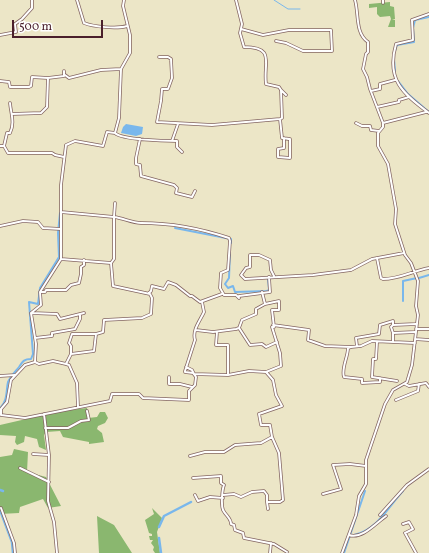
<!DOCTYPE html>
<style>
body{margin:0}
#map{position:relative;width:429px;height:553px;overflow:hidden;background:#ece6c7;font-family:Vollkorn,serif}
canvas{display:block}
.scale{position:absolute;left:12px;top:20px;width:91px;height:18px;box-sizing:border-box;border:2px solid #4a1f2b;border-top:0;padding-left:5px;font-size:12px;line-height:14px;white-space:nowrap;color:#4a1f2b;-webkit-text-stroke:3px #fff;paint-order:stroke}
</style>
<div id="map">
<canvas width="429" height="553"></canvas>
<div class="scale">500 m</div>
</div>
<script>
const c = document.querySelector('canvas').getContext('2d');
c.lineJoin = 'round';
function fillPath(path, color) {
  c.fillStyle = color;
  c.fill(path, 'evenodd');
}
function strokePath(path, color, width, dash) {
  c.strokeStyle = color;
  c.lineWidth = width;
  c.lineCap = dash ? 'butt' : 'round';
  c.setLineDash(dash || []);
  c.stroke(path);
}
fillPath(new Path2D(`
 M390 2V6L394 7 395 19H392L395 20V27H388L391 19 390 16 380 17 377 14V7L369 8V4Z
 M87 408 88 418 97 417 100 412H105L108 418 105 423 98 426 97 429 102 433 104 442 89 444V442L63 437 60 431 46 432 44 435 46 450 39 447 37 439 25 436 24 442 17 445 15 442 16 436 0 435V425L61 411Z
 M14 449 28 452 27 472 46 477 61 506 48 508 43 499 20 507 19 513 0 514V457L12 455Z
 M152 508 162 518 157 532 160 553H155L153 550 154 547 151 543 153 540H150L149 536H152V534L149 533 145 520 154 514Z
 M97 516 114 525 132 553H99Z`), '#8ab76f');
fillPath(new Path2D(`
 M126 124 143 127 142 134 136 136 121 133 123 127Z`), '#79b7ec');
strokePath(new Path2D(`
 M274 0 288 9H300`), '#79b7ec', 1);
strokePath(new Path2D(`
 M395 51 397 45 414 42 413 28 415 20 429 17
 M394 59 395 71
 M398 81 408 94 429 112
 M175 228 231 239V243
 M230 251 229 278 225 284 228 288 233 286 235 292 267 291 269 290 268 278
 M419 278 429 275
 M403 301V281L417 278
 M0 408C8 401 6 390 8 382 11 376 15 372 19 367 23 361 24 359 31 359L33 354 29 302 38 304 40 288 59 257 58 233 60 213
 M354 535C377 530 388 507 403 491
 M344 553 365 491`), '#79b7ec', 2);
strokePath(new Path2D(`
 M0 490 3 491
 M0 510 12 542 13 553
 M159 527 164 516 191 502
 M159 538 161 553`), '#79b7ec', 2.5);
const minor = new Path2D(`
 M77 0 84 23C94 27 117 29 127 26
 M124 0 123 6 130 35V53L121 69 119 118 115 133 107 132 103 146 75 141 66 145 61 185V259L40 292 41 305 31 313 36 344 35 362 25 365 11 380 7 402 1 409V415L25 418 110 401 112 394H139L143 398 189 400V391L195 385 196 377 193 373 185 372V371L195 340C192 330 200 321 204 312L202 302
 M383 3V0
 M429 14 412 20 413 40 396 44C386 79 402 93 429 113
 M241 29 263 35 289 30H331L332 51H303L286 43 276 41
 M0 35 16 32 15 24 22 19 32 8V0
 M159 57H168L171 59 172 78 168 89H162L161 101 157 122 212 125 280 119 282 118 281 90 279 87 266 84C263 63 276 47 244 47L240 33 242 24 236 0
 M65 75 69 78 101 70 121 69
 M0 81 9 82 10 87H29L31 86 32 77 48 78 64 76V71
 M281 90 286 95
 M371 91 380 89V84L395 80
 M377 107 399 102V100L409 97
 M12 114 41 113 47 107 48 78
 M280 119 282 138C285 138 287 139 290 139V158L278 157V149L284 148V138
 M356 123 362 126H370L371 130 379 131
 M383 123 426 112
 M115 133C122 140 166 141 177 141V147L182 152
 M140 139 136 158V164L140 165 141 176 174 185 177 188 176 193 192 197 195 191
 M172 141 178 124
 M0 146H4L7 133H10C15 123 11 114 10 103
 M4 146 8 153H52L55 155 64 157
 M61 212 114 217 115 203
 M0 226 23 221 38 222 43 228 61 229
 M377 258 381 278 383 279C400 279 412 271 429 268
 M61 259 111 263 114 259V217C123 218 132 223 141 223 170 223 202 229 229 238L230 241 228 270 221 273 220 288 224 295H236L239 298
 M274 276 271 270 270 260 259 255H250V267L246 268 241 275 245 279 313 275 351 270 372 259 404 253
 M40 292H45L46 290H66L71 285 79 283 81 274V267L84 265V260
 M262 292 265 304
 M149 293 151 291 152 286 164 289 168 282 176 285 190 296H192L200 302 222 294
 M239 296 270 292 269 277
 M32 313 57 314 60 319 80 314
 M273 325 309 330 308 340 325 346 351 347 361 346 372 341 415 343
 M239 328 250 345 262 344 266 347 277 342
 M416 329H429
 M217 332 216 345H228V375
 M393 333 391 327 393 325 416 324
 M35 338 52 336V333L75 329 80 319V314L84 313
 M415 339 429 340
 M393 341V333L415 332
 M377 342 376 359H373L372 377 397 381
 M357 346 356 338 379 334 380 325 393 321V325
 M351 347 348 348C348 357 341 369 344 377L362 379V383L380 382V378
 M71 354 94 351 96 334
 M35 362 39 364 53 361 66 364 71 354V346L69 343 72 334H96L103 332 104 320 142 318 151 314 152 298 150 294 113 286 111 263
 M66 364 69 365 77 383 78 407
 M186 367 192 370 194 374 228 375 249 371 266 372 281 366 280 353 272 327H274L272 310H279V301L265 304 256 309V314L242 320 239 328 236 329 213 332 196 330
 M0 376 15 375
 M169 377V384H180L192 387
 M405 384 409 386 426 383 429 387
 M396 400 418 391 419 384
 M44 414 49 455 48 501 54 522 57 553
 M45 428H68L81 421 89 420 87 411
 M33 454 49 455
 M190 456 205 452H224L235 445 261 443 272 437
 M20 468 49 482
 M193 478 221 476V483L224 485C222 490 221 505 223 510 226 516 231 518 231 524L234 525 235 530 243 533 244 538 274 544 287 552
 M323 494 341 489 333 465 350 464 366 466
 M195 495 198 501 210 497 223 498
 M223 495 234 494 241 497 252 492 264 491 267 495V502H280L283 500 279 453 272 437 270 425H261L259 414 282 406 276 395 273 380 266 372
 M267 502 268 509
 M1 508 14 543 15 553
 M380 515 407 485 429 469
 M403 524 409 522 413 529 405 533 416 553
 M349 535C362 540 377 522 386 516
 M270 553 271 543
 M342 553 356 515 359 496 366 484V460L385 404 393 390 407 382 412 365 418 315 416 306 418 281 411 263 405 255 395 224 396 209 388 164 378 146V133L383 127V123L370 89 367 77 363 69 366 54 368 52V42C355 33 359 14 355 0`);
strokePath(minor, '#836562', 3.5);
strokePath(minor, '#fff', 2);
</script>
